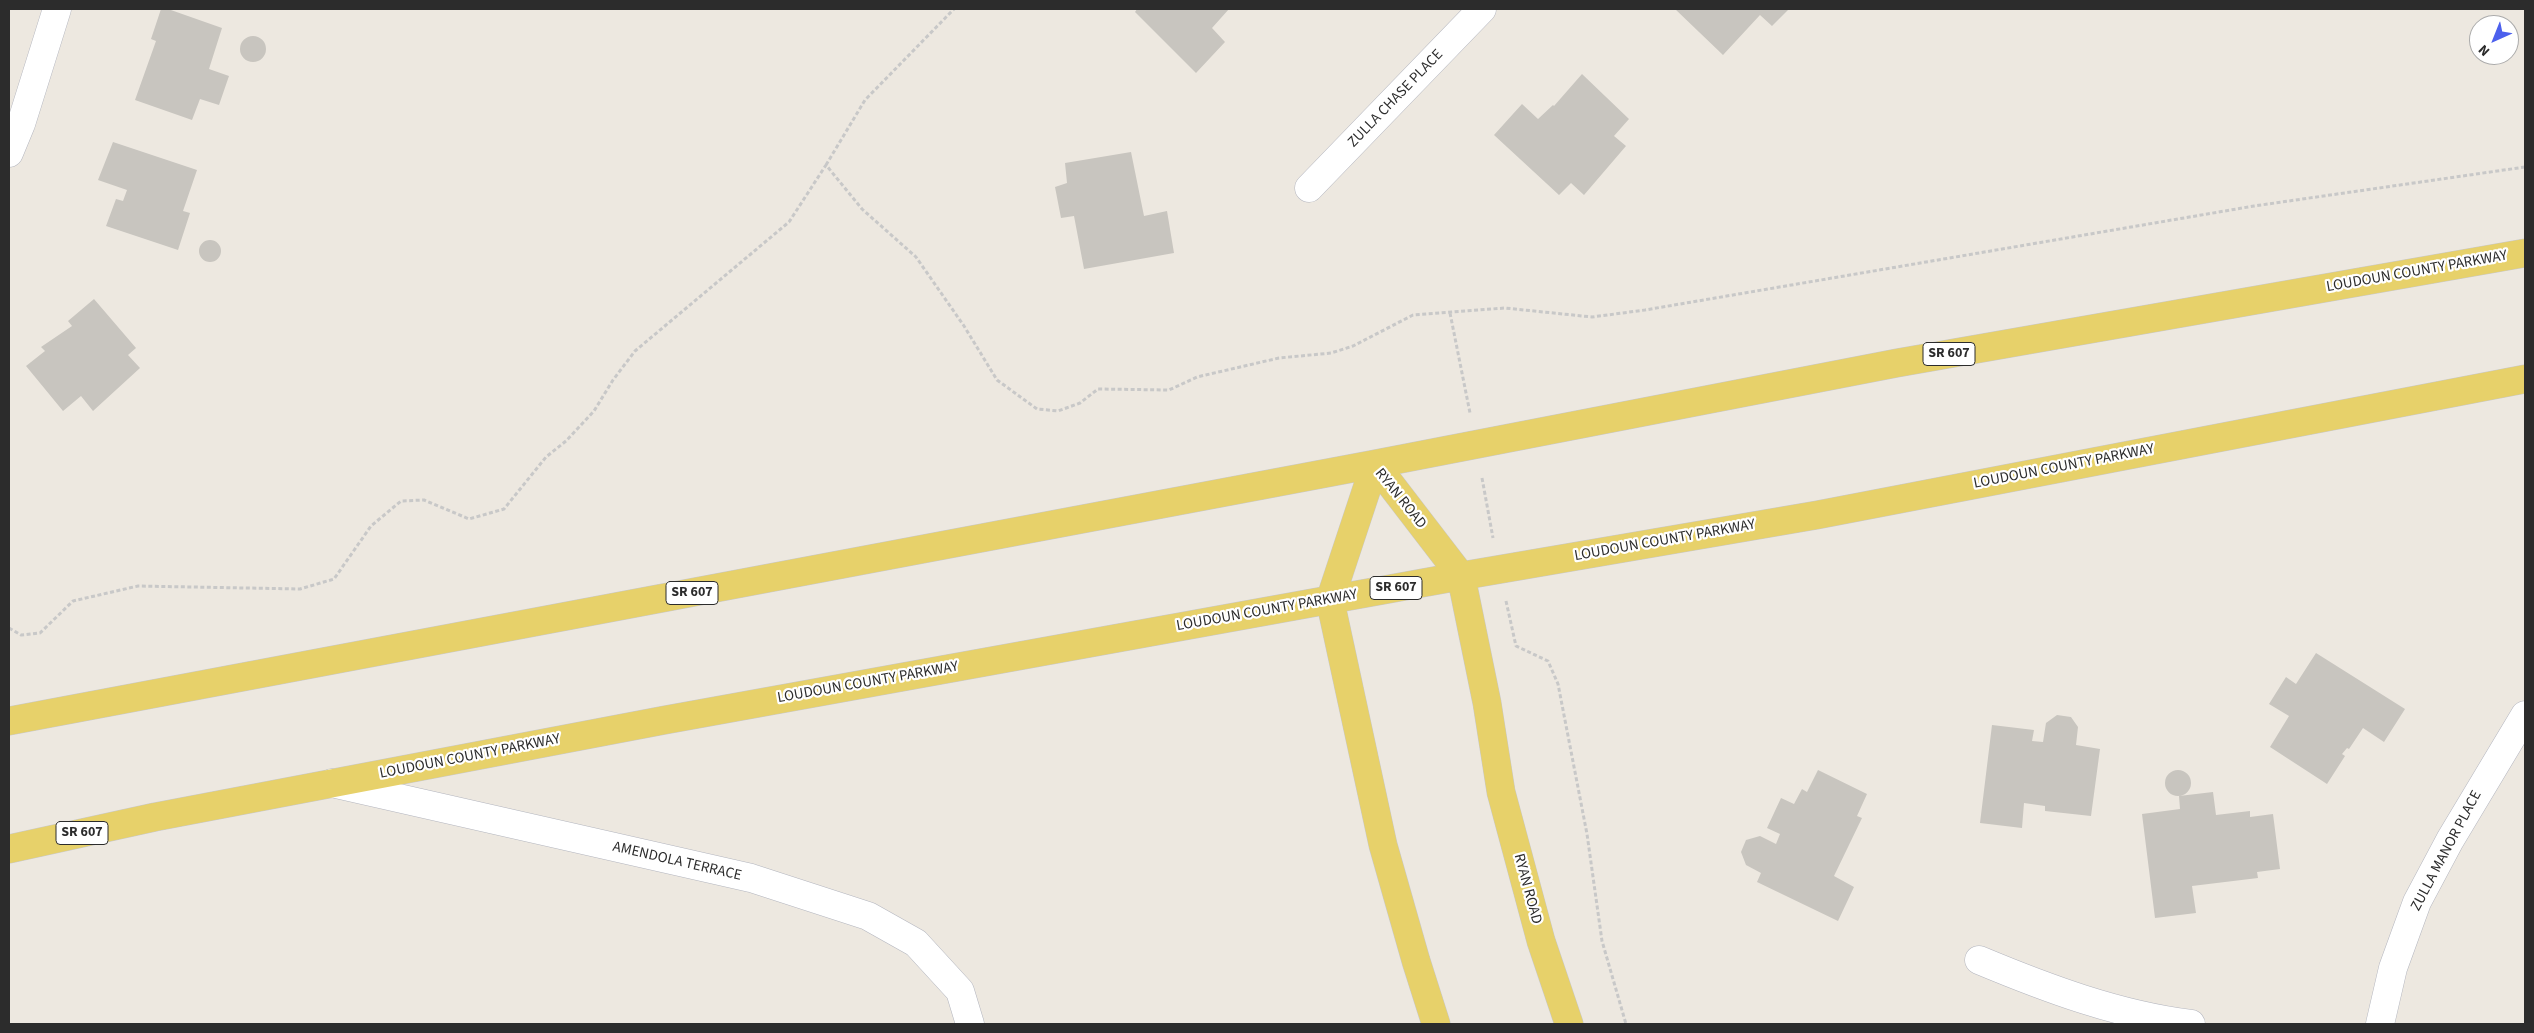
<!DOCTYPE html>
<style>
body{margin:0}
#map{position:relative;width:2534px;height:1033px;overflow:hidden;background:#ede8e0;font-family:"Source Sans 3",sans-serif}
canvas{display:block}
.frame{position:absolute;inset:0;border:10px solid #2c2c2c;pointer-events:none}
.north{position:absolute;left:2469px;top:15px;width:50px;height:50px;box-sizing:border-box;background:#fff;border:1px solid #ababab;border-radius:50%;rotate:224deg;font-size:14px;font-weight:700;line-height:20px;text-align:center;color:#2c2c2c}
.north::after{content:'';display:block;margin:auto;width:18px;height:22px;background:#4c60ed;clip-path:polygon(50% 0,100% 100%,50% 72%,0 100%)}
</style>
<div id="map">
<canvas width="2534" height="1033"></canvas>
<div class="frame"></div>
<div class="north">N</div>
</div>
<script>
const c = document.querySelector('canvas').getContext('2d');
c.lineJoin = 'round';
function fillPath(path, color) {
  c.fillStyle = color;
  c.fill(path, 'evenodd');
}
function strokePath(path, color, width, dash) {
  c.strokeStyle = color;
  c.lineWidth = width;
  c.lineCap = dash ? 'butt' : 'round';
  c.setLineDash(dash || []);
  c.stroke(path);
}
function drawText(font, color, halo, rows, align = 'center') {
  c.font = font + ' "Source Sans 3",sans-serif';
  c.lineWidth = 4.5;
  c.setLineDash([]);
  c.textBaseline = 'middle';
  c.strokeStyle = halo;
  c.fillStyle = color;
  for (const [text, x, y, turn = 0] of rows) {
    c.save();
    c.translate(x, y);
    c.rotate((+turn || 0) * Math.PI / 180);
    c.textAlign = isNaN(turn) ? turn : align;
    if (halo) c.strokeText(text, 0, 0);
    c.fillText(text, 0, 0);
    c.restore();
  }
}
fillPath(new Path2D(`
 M161 9H168L222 28 209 69 229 76 219 105 200 99 192 120 135 100 156 41 151 39Z
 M1137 9H1229L1212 28 1225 42 1196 73 1135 12Z
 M1675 9H1789L1772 26 1760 15 1723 55Z
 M240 49a13 13 0 1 1 26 0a13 13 0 1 1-26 0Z
 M1582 74 1629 119 1614 136 1626 146 1584 195 1571 183 1559 195 1494 135 1522 104 1538 119 1553 105 1554 106Z
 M113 142 197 170 183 211 190 213 178 250 106 226 116 199 123 201 127 190 98 180Z
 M1131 152 1144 216 1167 211 1174 253 1084 269 1074 216 1061 218 1055 187 1067 183 1065 163Z
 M199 251a11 11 0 1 1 22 0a11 11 0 1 1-22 0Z
 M94 299 136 348 128 355 140 368 93 411 81 396 63 411 26 366 45 351 41 347 72 326 68 321Z
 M2316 653 2405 709 2384 742 2363 728 2349 749 2347 748 2342 754 2345 756 2327 784 2270 747 2289 716 2269 704 2286 677 2296 684Z
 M2057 715 2071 717 2078 727 2076 745 2100 749 2091 816 2045 811V806L2024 803 2022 828 1980 823 1992 725 2034 730 2032 741 2043 742 2046 723Z
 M2165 783a13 13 0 1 1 26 0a13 13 0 1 1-26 0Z
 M1818 770 1867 794 1857 816 1862 818 1834 876 1854 887 1838 921 1757 882 1761 873 1746 865 1741 852 1746 840 1760 836 1776 844 1780 834 1767 828 1781 798 1794 804 1802 789 1807 792Z
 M2213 792 2216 815 2250 811V817L2273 814 2280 869 2257 872 2258 878 2192 886 2196 913 2155 918 2142 814 2180 809 2179 796Z`), '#c8c5bf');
const minor = new Path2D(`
 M9 153 21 124 57 9
 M1309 188 1482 9
 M332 783 751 878 868 916 916 943 960 991 970 1024
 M1979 960C2046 988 2118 1015 2191 1024
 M2380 1024 2393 968 2417 902 2450 840 2525 715`);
const major = new Path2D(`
 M1375 464 1461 576 1487 703 1501 792 1541 941 1569 1024
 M1375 464 1330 600 1383 845 1416 961 1436 1024
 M9 721 1375 464 1897 363 2525 253
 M9 849 155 817 665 720 1461 576 1817 515 2525 379`);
strokePath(minor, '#b3b5be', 29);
strokePath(major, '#c8c8c8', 29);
strokePath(new Path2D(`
 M826 165 865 100 954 9
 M1450 313 1470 413
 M1482 478 1493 538
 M1506 601 1516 646 1548 661 1558 684 1587 834 1602 941 1626 1024
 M9 628 21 635 40 633 73 601 138 586 300 589 334 579 371 526 401 501 424 500 469 519 504 509 546 457 566 441 594 411 613 380 635 351 789 222 826 165 862 209 916 257 964 326 997 380 1037 409 1058 411 1080 403 1098 389 1169 390 1197 377 1279 358 1331 353 1353 346 1413 315 1505 308 1592 317 1645 310 2254 206 2525 167`), '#c8c8c8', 3, [4, 2.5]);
strokePath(minor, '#fff', 28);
strokePath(major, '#e7d16a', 28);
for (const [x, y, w] of [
 [1949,354,52],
 [1396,588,52],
 [692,593,52],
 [82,833,52]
]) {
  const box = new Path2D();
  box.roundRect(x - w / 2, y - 11.5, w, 23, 4);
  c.fillStyle = '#fff';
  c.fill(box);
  strokePath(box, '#2c2c2c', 1);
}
drawText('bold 14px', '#2c2c2c', null, [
 ["SR 607",1949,354],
 ["SR 607",1396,588],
 ["SR 607",692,593],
 ["SR 607",82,833]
]);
drawText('15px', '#2c2c2c', '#fff', [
 ["ZULLA CHASE PLACE",1396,99,-46],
 ["LOUDOUN COUNTY PARKWAY",2417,272,-10],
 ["LOUDOUN COUNTY PARKWAY",2064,467,-11],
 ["RYAN ROAD",1400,499,51],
 ["LOUDOUN COUNTY PARKWAY",1665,541,-10],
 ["LOUDOUN COUNTY PARKWAY",1267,611,-10],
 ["LOUDOUN COUNTY PARKWAY",868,683,-10],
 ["LOUDOUN COUNTY PARKWAY",470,757,-11],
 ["ZULLA MANOR PLACE",2447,851,-62],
 ["AMENDOLA TERRACE",677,862,13],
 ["RYAN ROAD",1527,889,75]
]);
</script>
